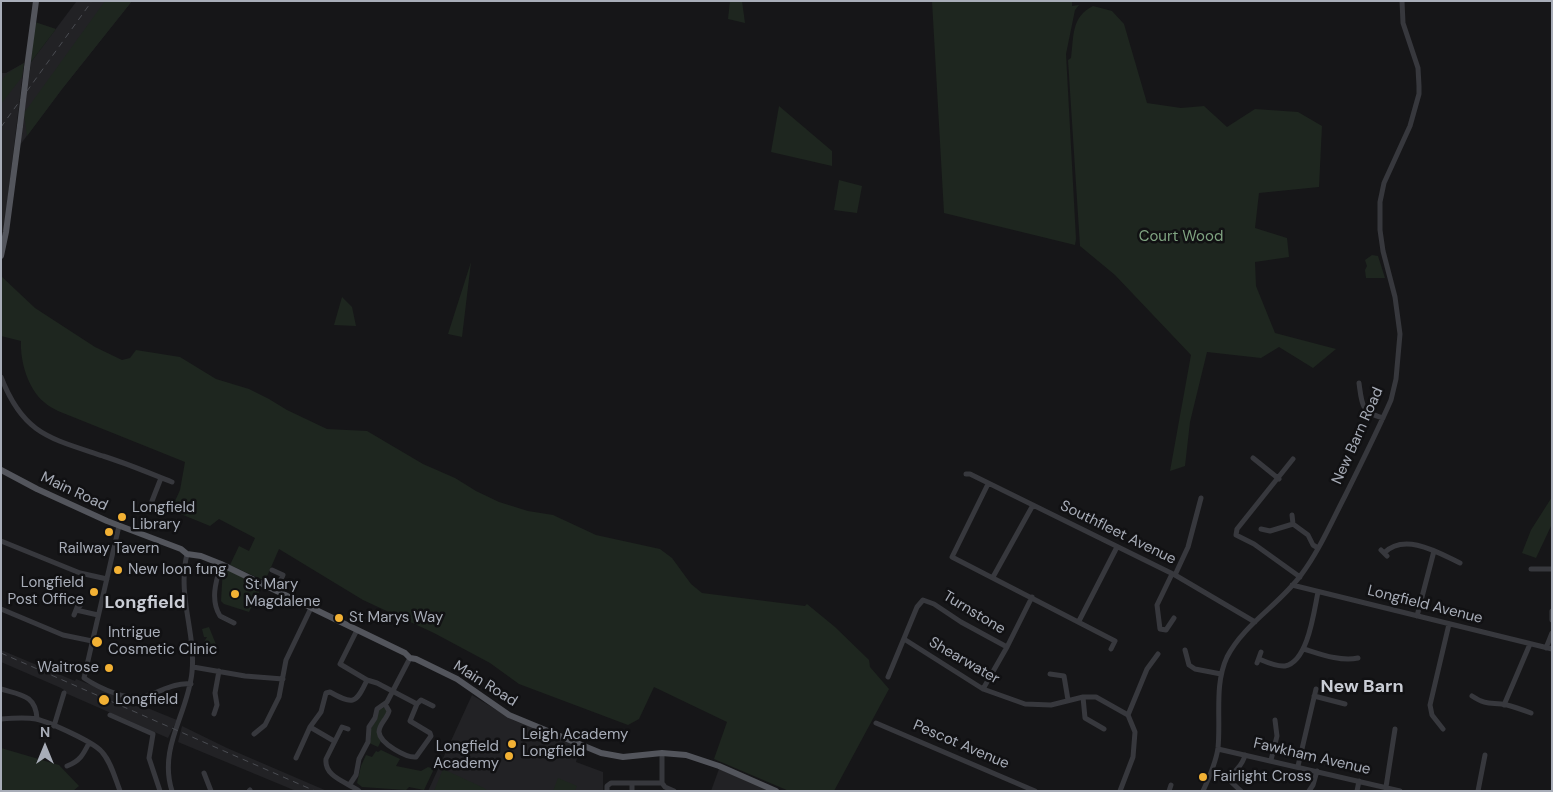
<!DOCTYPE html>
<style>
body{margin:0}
#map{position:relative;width:1553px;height:792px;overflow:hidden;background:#161618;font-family:"DM Sans",sans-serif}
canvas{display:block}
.frame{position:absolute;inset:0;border:2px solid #a8adb8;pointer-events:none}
.north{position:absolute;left:20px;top:722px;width:50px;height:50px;-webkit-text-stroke:4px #111113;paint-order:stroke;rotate:0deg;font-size:14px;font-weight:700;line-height:20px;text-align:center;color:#a8adb8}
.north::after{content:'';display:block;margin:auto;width:18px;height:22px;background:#a8adb8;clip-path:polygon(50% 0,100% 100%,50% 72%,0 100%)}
</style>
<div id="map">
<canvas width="1553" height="792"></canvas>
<div class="frame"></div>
<div class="north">N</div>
</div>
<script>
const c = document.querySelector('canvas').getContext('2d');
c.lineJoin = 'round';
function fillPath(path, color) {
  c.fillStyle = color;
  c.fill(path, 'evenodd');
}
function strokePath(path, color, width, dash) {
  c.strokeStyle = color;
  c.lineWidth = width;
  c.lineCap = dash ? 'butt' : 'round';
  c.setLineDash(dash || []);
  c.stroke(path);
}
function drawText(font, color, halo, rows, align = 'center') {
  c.font = font + ' "DM Sans",sans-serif';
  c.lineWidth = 5;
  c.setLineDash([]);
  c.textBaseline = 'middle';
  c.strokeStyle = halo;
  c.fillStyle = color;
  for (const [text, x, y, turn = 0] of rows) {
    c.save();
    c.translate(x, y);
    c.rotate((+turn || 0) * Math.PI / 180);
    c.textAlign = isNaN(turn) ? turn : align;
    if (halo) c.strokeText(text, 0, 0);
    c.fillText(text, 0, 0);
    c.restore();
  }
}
fillPath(new Path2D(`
 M75 1H132L62 89 20 145 31 62 76 2Z
 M24 63 12 163 3 239 1 238V73H6Z
 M1 650 75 681 76 679 177 720 168 738 63 692 64 690 61 688 1 662Z
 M472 695 513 720 580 746 576 762 603 772V791H428Z
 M182 726 227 748 327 791H296L178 742Z
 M719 769 769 791H711Z`), '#222225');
fillPath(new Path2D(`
 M105 1H132L62 89 27 136 24 113Z
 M730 1H742L745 23 728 19Z
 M932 1H1072V6L1079 5 1075 10 1066 54 1076 239 1075 245 944 213Z
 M1093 6 1112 11 1124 24 1147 103 1181 108 1204 106 1227 127 1255 109 1298 112 1322 126 1319 187 1259 193 1255 228 1287 238 1289 257 1255 262 1256 286 1275 333 1336 349 1313 368 1279 347 1261 358 1207 352 1190 422 1185 466 1170 471 1191 355 1115 275 1080 246 1068 60 1071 58C1074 36 1071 17 1093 6Z
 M35 22 56 29 31 62Z
 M24 63 22 77 1 104C1 76 0 77 24 63Z
 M779 106 832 151V166L771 152Z
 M839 180 862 186 857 213 834 210Z
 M1372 255 1378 256 1385 278H1366L1365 270 1367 266 1365 260Z
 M471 262 462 337 448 334Z
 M1 276 35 308 95 347 122 360 130 358 136 350 180 357 216 379 249 389 269 399 287 410 327 429 367 431 423 464 455 478 476 491 499 502 528 511 553 515 596 535 660 549 672 558 691 584 702 593 805 606 807 604 835 627 869 660 870 667 889 689 834 791H789L714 759 727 722 654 687 639 719 628 725 519 684 490 663 434 633 363 600 279 549 265 581 230 565 239 546 249 551 255 538 219 519 210 526 171 510 180 490 185 462 58 411C53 408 48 406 44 402 28 389 20 361 21 341L1 336Z
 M342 297 352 307 356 326 334 325Z
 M1552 497V524L1536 558 1522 553 1531 530Z
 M223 567 262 586 249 612 224 604 221 601Z
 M209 627 217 647 215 650 199 653V652L206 650 204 642 207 637H204L202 629Z
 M385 707 388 709 381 723V741L378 747 369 743 371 738V729L379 710Z
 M1 748 59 765 79 786 73 791H1Z
 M381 750 400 759 396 766 421 771 428 767 434 769 424 790 409 787 406 790 362 787 357 783 361 766 366 755 372 757 376 751 378 752Z
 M443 769 484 788 488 791H434Z
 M558 778 577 786 575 791H553Z`), '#1e261f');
strokePath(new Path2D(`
 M1 377C23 434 49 438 103 456 126 463 149 473 172 482
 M1359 383C1362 405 1361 412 1383 418
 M1253 458 1279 479
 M1293 459 1237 529 1236 535 1254 544 1300 577
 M966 474H970L1175 575 1255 622
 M988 484 952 557 1115 641 1111 649
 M152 501 161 478
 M1292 515 1293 524 1308 535 1313 545 1318 548
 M119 526 84 678C99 688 129 702 146 696 160 692 175 682 191 684
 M1261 529 1270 531 1293 524
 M1 541 80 573 107 579
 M1381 550 1387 556
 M1384 553C1405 532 1439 553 1460 563
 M221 564C216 581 210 600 220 616L234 623
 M1531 569H1552
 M272 570 283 575 276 591
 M1172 574 1157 605 1160 629 1166 630 1174 618
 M1175 575 1188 547 1201 498
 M993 577 1033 505
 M1292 585 1552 649
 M1 609 63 635 92 641
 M76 610 98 615
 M1552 611V620
 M74 615 78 605 80 606 81 600H83
 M1417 616 1434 551
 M1079 621 1117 547
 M357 630 340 664 367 680 377 683 417 704 410 721 430 733 431 736 416 757C407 758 380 744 379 732 379 724 387 719 389 711L385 704
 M904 639 983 689 1025 704 1051 705 1083 697H1096L1128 715
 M1546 648 1552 633
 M1304 649C1320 654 1341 662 1358 658
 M1185 650 1189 665 1195 669 1221 674
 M1259 659C1266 662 1277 667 1285 666 1308 662 1314 611 1318 592
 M1257 663 1261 652
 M193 667 245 676 283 679
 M1050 674 1064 676 1068 700
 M888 677 917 607 923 600 934 604 961 622 1007 647
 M1 689C21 695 36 695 37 719
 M983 689 1007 647 1032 597
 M1314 696 1345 704
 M1472 696C1487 706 1491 702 1507 705 1515 707 1523 710 1531 713
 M1083 697 1085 718 1104 729
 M417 704 421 700 433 706
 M1504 705 1530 644
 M214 714 217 705 215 693 219 671
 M110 715 153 734 149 758 160 791
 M1128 715 1147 669 1158 654
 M1 719C13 718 25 717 36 719 49 722 94 742 102 752 111 762 115 778 120 791
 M876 723 1035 791
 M54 726 64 693
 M310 727 334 741
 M348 729 342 727 326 759C324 777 347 782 359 791
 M1443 729 1432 715 1430 705 1449 624
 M254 734 265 725 279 697 286 660 311 608
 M1218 749 1400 791
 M662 753V783L665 787 674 791
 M296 758 310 727 321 712 326 693 330 692C353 705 356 704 367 680
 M1271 760 1277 736 1275 720
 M67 766C80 761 83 755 89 743
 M1298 766 1316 689
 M204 773 211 791
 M350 784 356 775 359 759 368 742 369 727 375 718 377 709 387 702 410 658
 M1386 787 1395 729
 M172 791C158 747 188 714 192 672 196 633 177 596 187 554
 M249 791 250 790
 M607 791V786L611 783H662
 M632 791V783
 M1120 791 1133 757 1135 732 1128 715
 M1169 791 1171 785
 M1203 791C1209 778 1216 762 1218 748 1221 718 1214 685 1227 657 1244 624 1279 605 1301 575 1319 551 1331 523 1345 496 1361 464 1377 432 1391 400L1396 379 1400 334 1395 297 1383 251 1380 230V202L1384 183 1410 126 1419 94V86L1418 68 1403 23 1402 1
 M1241 791 1229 780C1235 768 1242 768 1245 755
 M1309 791 1313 785 1317 771
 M1357 791 1359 781
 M1478 791 1485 755`), '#37383d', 5);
strokePath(new Path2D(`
 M27 68 36 1
 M1 256 6 232 20 126
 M1 470 37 489 107 521 181 549 187 554 201 556 221 564 405 653 410 658 416 659 457 679 509 715 601 753 623 757 662 753 686 755 719 766 776 791`), '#53555c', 6);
strokePath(new Path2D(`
 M1 127 92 1
 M1 653 315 791`), '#4a4c52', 1, [6, 5]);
strokePath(new Path2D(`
 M20 126 27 68`), '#53555c', 6);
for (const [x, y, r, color] of [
 [122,517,5,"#f2b134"],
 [109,532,5,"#f2b134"],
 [118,570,5,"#f2b134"],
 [94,592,5,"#f2b134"],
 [235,594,5,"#f2b134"],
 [339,618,5,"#f2b134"],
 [97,642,6,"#f2b134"],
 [109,668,5,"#f2b134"],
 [104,700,6,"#f2b134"],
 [512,744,5,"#f2b134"],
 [509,756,5,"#f2b134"],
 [1203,777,5,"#f2b134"]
]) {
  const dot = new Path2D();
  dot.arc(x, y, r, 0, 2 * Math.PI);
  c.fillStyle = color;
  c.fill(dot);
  strokePath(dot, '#111113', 2);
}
drawText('15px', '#7fa381', '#111113', [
 ["Court Wood",1181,237]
]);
drawText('15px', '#a8adb8', '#111113', [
 ["New Barn Road",1358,436,-66],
 ["Main Road",74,492,25],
 ["Southfleet Avenue",1118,533,26],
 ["Longfield Avenue",1425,605,14],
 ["Turnstone",974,613,31],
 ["Shearwater",964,661,30],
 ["Main Road",485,684,32],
 ["Pescot Avenue",961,745,23],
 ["Fawkham Avenue",1312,757,13]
]);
drawText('15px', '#a8adb8', '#111113', [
 ["Longfield",132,508],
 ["Library",132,525],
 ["Railway Tavern",109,549,"center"],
 ["New loon fung",128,570],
 ["Longfield",84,583,"right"],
 ["Post Office",84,600,"right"],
 ["St Mary",245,585],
 ["Magdalene",245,602],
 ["St Marys Way",349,618],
 ["Intrigue",108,633],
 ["Cosmetic Clinic",108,650],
 ["Waitrose",99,668,"right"],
 ["Longfield",115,700],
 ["Leigh Academy",522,735],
 ["Longfield",522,752],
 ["Longfield",499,747,"right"],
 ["Academy",499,764,"right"],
 ["Fairlight Cross",1213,777]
], 'left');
drawText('bold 18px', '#c9ccd4', '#111113', [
 ["Longfield",145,603],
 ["New Barn",1362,687]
]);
</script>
